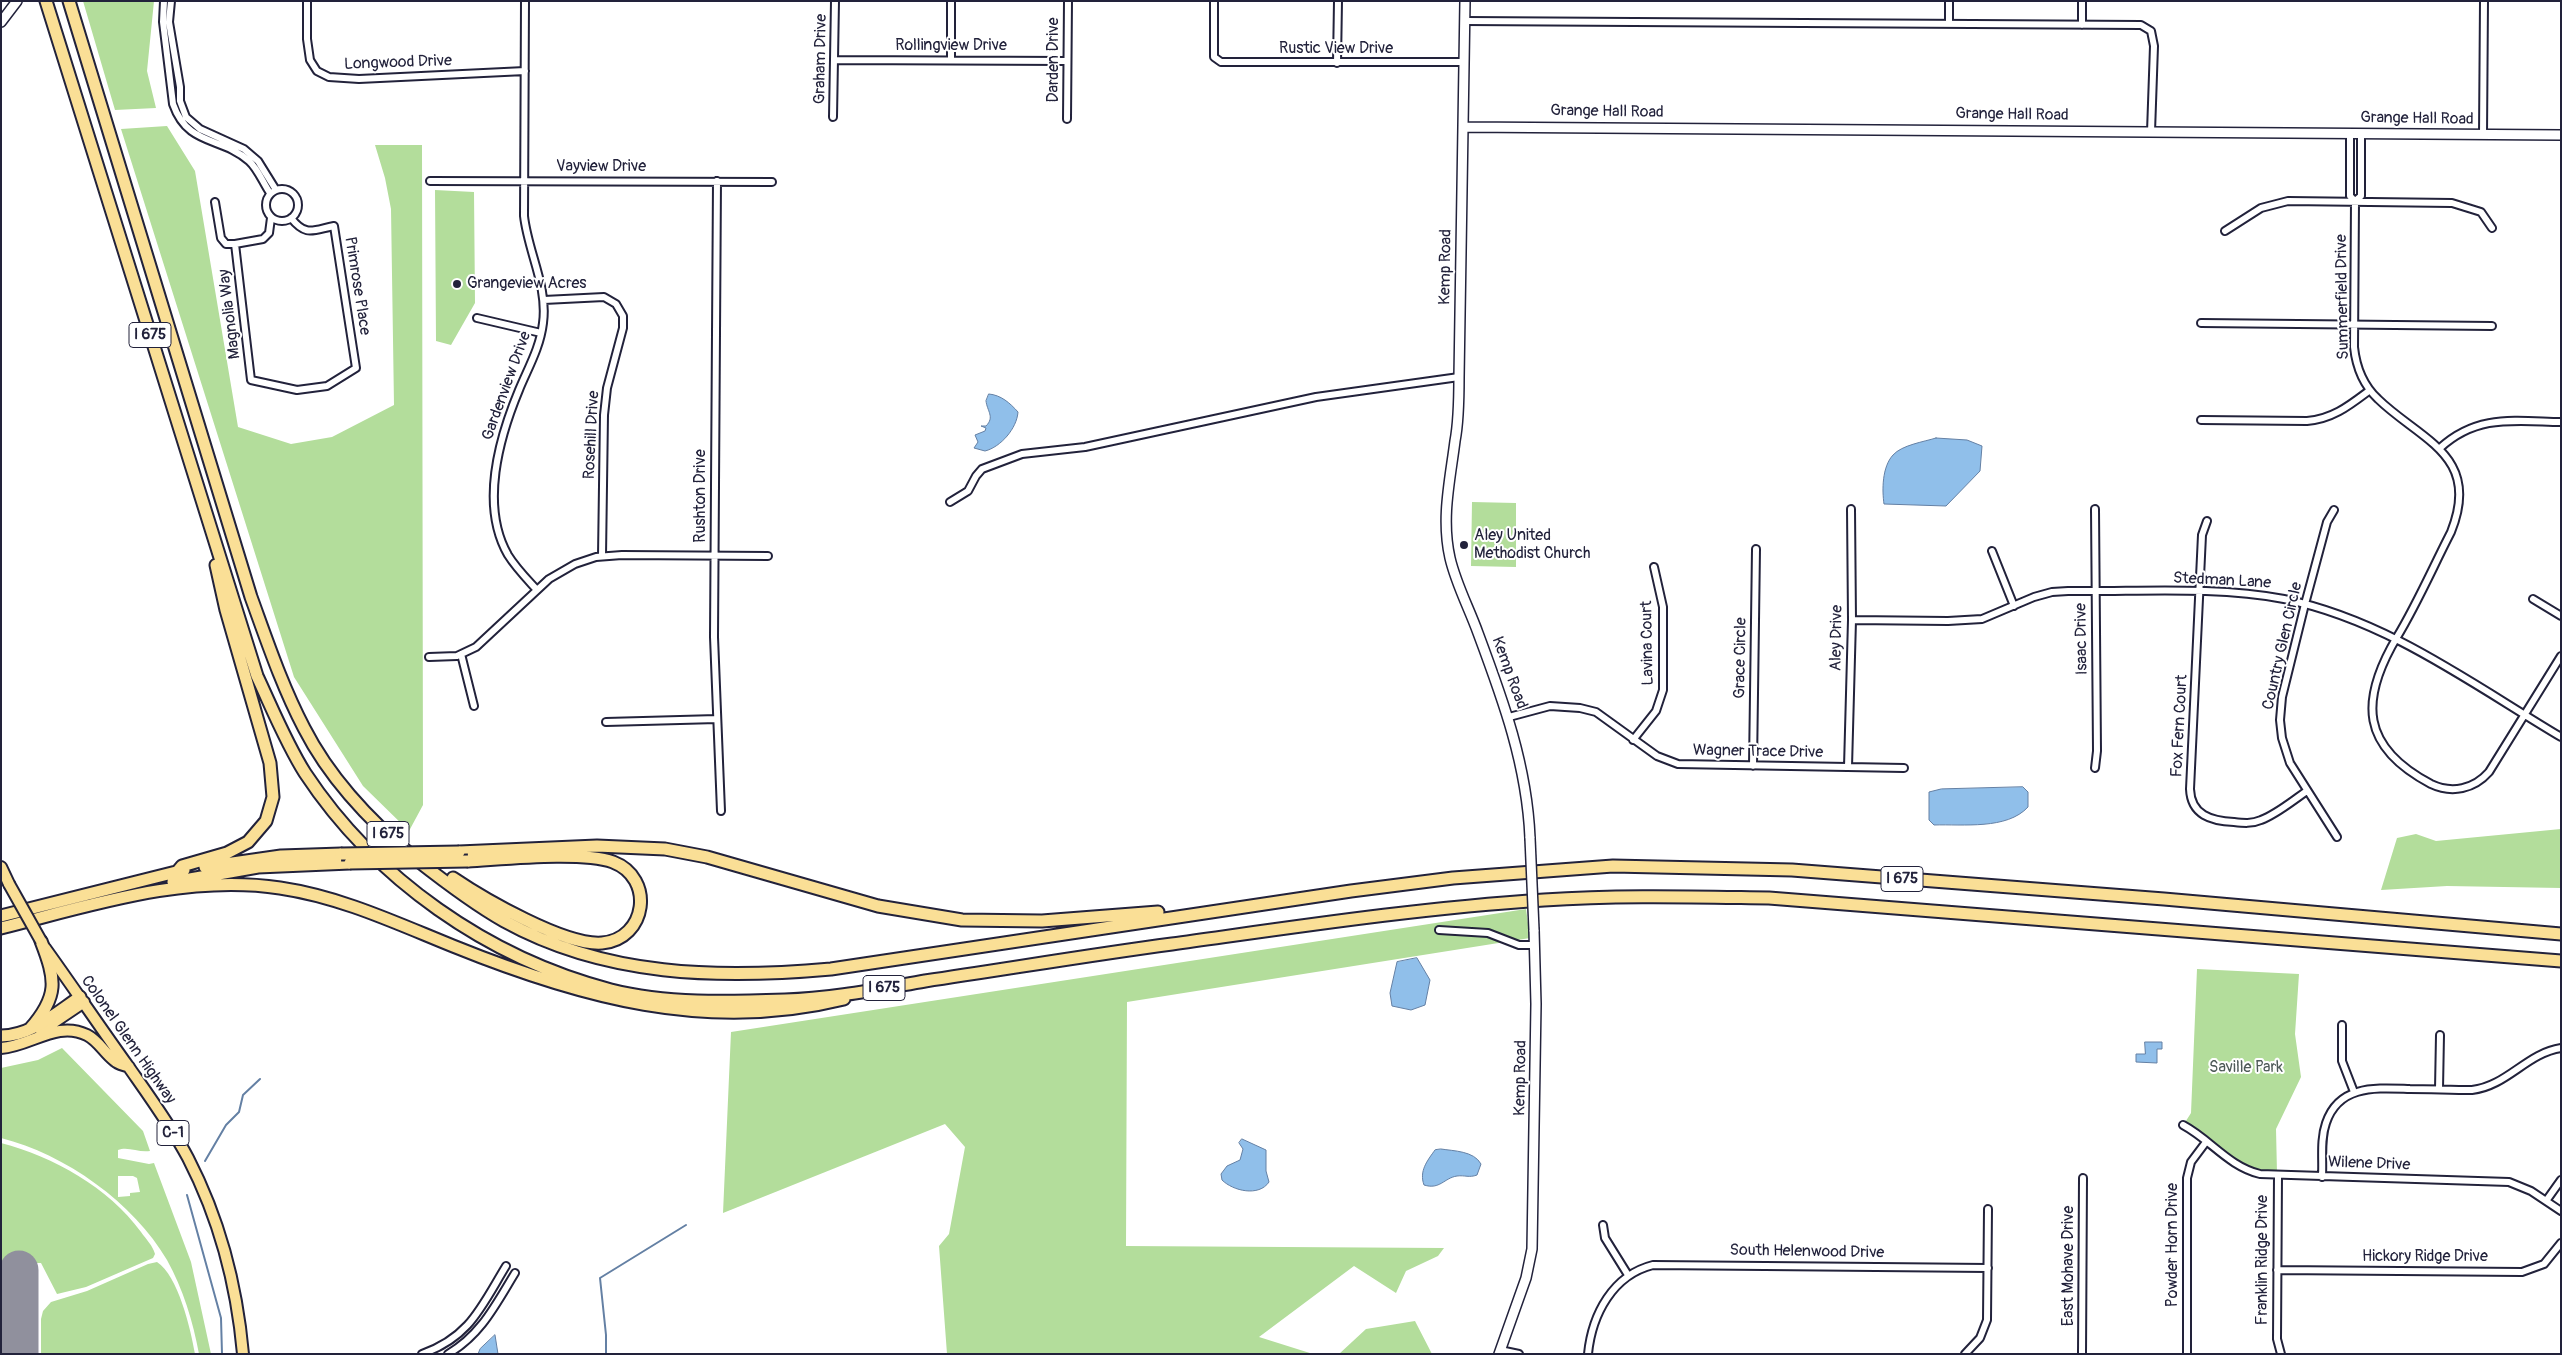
<!DOCTYPE html>
<style>
body{margin:0}
#map{position:relative;width:2562px;height:1355px;overflow:hidden;background:#fff;font-family:Pangolin,sans-serif}
canvas{display:block}
.frame{position:absolute;inset:0;border:2px solid #22223b;pointer-events:none}
</style>
<div id="map">
<canvas width="2562" height="1355"></canvas>
<div class="frame"></div>
</div>
<script>
const c = document.querySelector('canvas').getContext('2d');
c.lineJoin = 'round';
function fillPath(path, color) {
  c.fillStyle = color;
  c.fill(path, 'evenodd');
}
function strokePath(path, color, width, dash) {
  c.strokeStyle = color;
  c.lineWidth = width;
  c.lineCap = dash ? 'butt' : 'round';
  c.setLineDash(dash || []);
  c.stroke(path);
}
function drawText(font, color, halo, rows, align = 'center') {
  c.font = font + ' Pangolin,sans-serif';
  c.lineWidth = 4;
  c.setLineDash([]);
  c.textBaseline = 'middle';
  c.strokeStyle = halo;
  c.fillStyle = color;
  for (const [text, x, y, turn = 0] of rows) {
    c.save();
    c.translate(x, y);
    c.rotate((+turn || 0) * Math.PI / 180);
    c.textAlign = isNaN(turn) ? turn : align;
    if (halo) c.strokeText(text, 0, 0);
    c.fillText(text, 0, 0);
    c.restore();
  }
}
fillPath(new Path2D(`
 M83 1H154L147 71 156 108 115 110Z
 M167 126 195 171 238 427 291 444 332 437 394 405 391 209 385 178 375 145H422L423 805 409 831 363 786 294 677 121 129Z
 M435 190 474 192 475 303 451 345 436 341Z
 M1472 502 1516 503V567L1471 566Z
 M2561 829V888L2447 886 2381 890 2397 838 2416 834 2436 841Z
 M1526 909 1530 938 1127 1002 1126 1246 1444 1248 1438 1256 1406 1271 1396 1293 1354 1266 1259 1337 1313 1354H947L939 1246 949 1234 965 1147 945 1124 723 1213 731 1032Z
 M2197 969 2299 974 2295 1034 2301 1077 2276 1129 2277 1173C2241 1172 2213 1144 2184 1124L2191 1113Z
 M62 1048 143 1131 150 1151C139 1153 128 1146 118 1150V1158L149 1164 154 1163 191 1262 211 1354H199C193 1321 183 1289 167 1260 134 1203 65 1154 1 1138V1068L38 1060ZM118 1176H133L137 1178 140 1192 130 1193V1196L118 1197Z
 M1 1143C54 1157 108 1187 141 1232 146 1239 153 1246 155 1254L153 1258 86 1287 57 1294 41 1263H1Z
 M157 1262C178 1275 191 1330 195 1354H41V1319L43 1311 51 1302 87 1291 148 1264Z
 M1415 1321 1432 1354H1339L1366 1329Z`), '#b3dd9b');
const water = new Path2D(`
 M989 394C1001 395 1010 403 1018 412 1017 428 1001 447 985 451L974 448 978 442 975 435 985 431 986 428 981 426H986C995 417 987 411 986 401Z
 M1936 438 1967 440 1982 446 1980 471 1946 506 1884 504C1882 490 1882 467 1893 455 1902 445 1923 442 1936 438Z
 M2023 787 2028 792V807C2007 830 1963 824 1934 825L1929 820V792L1941 789Z
 M1417 958 1430 980 1425 1005 1411 1010 1392 1006 1390 993 1397 962Z
 M2145 1042H2162V1049H2157V1063L2136 1062V1054H2145Z
 M1242 1139 1266 1150V1171L1269 1182C1259 1197 1233 1191 1222 1180L1221 1174 1227 1166 1240 1160 1243 1149 1239 1143Z
 M1441 1149C1454 1151 1474 1151 1481 1164L1477 1175C1469 1178 1465 1175 1457 1176 1444 1178 1440 1190 1424 1185 1419 1171 1427 1161 1435 1150Z
 M495 1335 498 1354H478L480 1349Z`);
fillPath(water, '#90bfea');
strokePath(water, '#6480a4', 1);
strokePath(new Path2D(`
 M205 1161 226 1125 239 1112 243 1095 260 1079
 M187 1195 221 1318 222 1354
 M606 1354V1335L600 1278 686 1225`), '#6480a4', 2);
strokePath(new Path2D(`
 M1 1300 19 1292`), '#90909d', 15);
strokePath(new Path2D(`
 M19 1354V1270`), '#90909d', 39);
const minor = new Path2D(`
 M164 1 163 22 173 104C188 147 221 136 249 161 258 169 263 183 270 193
 M171 1 169 22 180 87V101L186 117 200 129 244 149 258 161 276 190
 M307 1V39L310 60 317 71 329 77 359 79 525 71
 M525 1 524 216C528 252 548 286 543 323 540 348 528 368 519 390 499 438 480 506 508 555 516 568 527 579 537 590
 M1214 1V57L1221 62H1465
 M1465 21 2141 25 2151 31 2154 46 2151 132
 M1949 24V1
 M2082 25V1
 M835 60 1067 61
 M951 60V1
 M1337 63 1338 1
 M833 117 835 1
 M1067 119 1068 1
 M2350 134V196L2355 201 2354 347C2356 366 2363 385 2378 399 2420 440 2482 455 2451 532 2433 567 2417 604 2397 637 2359 701 2361 747 2431 784 2452 794 2474 789 2489 772L2561 656
 M2483 135 2484 1
 M430 181 772 182
 M717 181 714 637 721 811
 M266 205a16 16 0 1 1 32 0a16 16 0 1 1-32 0Z
 M2355 201 2361 196V134
 M215 202 221 238 226 244H235
 M271 218 269 233 263 239 235 244 251 380 297 390 327 386 356 368 334 226C313 230 306 237 291 218
 M2225 231 2261 208 2288 201 2452 203 2481 212 2492 228
 M544 300 604 297 616 304 623 316V328L607 388 604 415 602 556
 M477 318 541 333
 M2201 323 2492 326
 M2201 420 2307 421C2333 419 2350 405 2370 390
 M2440 448C2477 414 2514 421 2561 422
 M950 502 968 491 976 476 982 469 1022 454 1085 447 1316 397 1459 377
 M2334 510 2327 522 2305 604 2282 697 2280 720 2282 738 2290 763 2337 837
 M2207 521 2202 535 2190 789C2191 815 2211 821 2234 822 2243 823 2252 824 2261 820 2277 814 2292 801 2307 791
 M1992 551 2014 606
 M2533 599 2561 616
 M1852 620 1948 621 1982 619 2034 597 2052 592 2068 591C2139 592 2214 586 2284 599 2387 620 2472 684 2561 737
 M461 654 474 706
 M429 657 457 656 476 647 549 579 575 564 596 557 622 555 768 556
 M1509 717 1550 706 1580 708 1596 712 1657 756 1678 764 1904 768
 M606 722 717 719
 M1633 740 1656 711 1663 690V607L1654 567
 M1753 766 1756 549
 M1848 767 1852 620 1851 509
 M2095 768 2097 751 2095 509
 M1439 930 1488 933 1519 945H1535
 M2342 1025V1061L2354 1092
 M2439 1089 2440 1035
 M2183 1125C2211 1140 2228 1166 2260 1174L2509 1182 2531 1191 2561 1211
 M2278 1175 2277 1339 2281 1354
 M2322 1177C2323 1159 2320 1140 2326 1123 2339 1084 2377 1088 2410 1089 2431 1089 2451 1090 2472 1090 2507 1086 2527 1053 2561 1048
 M2546 1201 2561 1180
 M1603 1225 1605 1238 1628 1275
 M2277 1270 2522 1272 2544 1264 2561 1243
 M1500 1350 1519 1354
 M422 1354C470 1337 481 1307 506 1266
 M448 1354C481 1335 496 1304 515 1273
 M1588 1354C1592 1314 1613 1275 1653 1265L1988 1268
 M1965 1354 1980 1338 1987 1320 1988 1209
 M2082 1354 2083 1178
 M2187 1354V1178L2191 1162 2206 1142`);
const secondary = new Path2D(`
 M1465 1 1459 377C1459 398 1459 420 1455 441 1450 481 1441 518 1450 558 1456 584 1469 608 1478 633 1503 700 1527 765 1530 838
 M1 22 17 1
 M1463 127 2561 135
 M1499 1354 1526 1278 1532 1249 1536 1004 1534 930`);
const primary = new Path2D(`
 M1 867 9 884
 M45 948C73 987 100 1027 128 1066 149 1096 171 1126 188 1158 219 1218 237 1287 243 1354
 M41 1031 84 1002
 M1 1048C31 1046 57 1020 87 1035 99 1041 104 1053 115 1061 118 1064 124 1065 129 1067`);
const motorway = new Path2D(`
 M46 1 257 676C272 708 286 743 305 773 375 879 488 958 611 990 666 1004 728 1002 785 1000 831 999 879 989 925 981 1007 969 1089 955 1172 944 1295 927 1419 908 1544 900 1619 895 1694 897 1769 898L2561 961
 M69 1 251 597C267 641 282 686 304 728 330 779 373 824 417 860 445 882 474 904 504 921 605 977 719 979 831 969L1351 891 1453 878 1613 866 1792 870 2164 899 2561 934
 M459 852 597 846 665 849 707 857 878 906 962 920 1042 921 1158 912
 M205 867 281 856 341 854
 M177 872 182 866 227 853 248 842 266 821 273 797 270 763 226 610 216 565
 M453 878C484 899 565 946 602 943 647 939 655 878 613 862 581 851 505 859 468 861
 M173 882 258 867 350 863
 M1 916 184 870
 M1 928C92 905 185 874 280 888 341 897 396 923 453 946 579 997 707 1033 844 999
 M30 1029C59 996 56 980 41 941
 M1 1036C31 1036 56 1013 80 997`);
strokePath(minor, '#22223b', 10);
strokePath(secondary, '#22223b', 12);
strokePath(primary, '#22223b', 14);
strokePath(motorway, '#22223b', 15);
strokePath(minor, '#fff', 6);
strokePath(secondary, '#fff', 9);
strokePath(primary, '#fadf96', 10);
strokePath(motorway, '#fadf96', 11);
const secondaryBridge = new Path2D(`
 M1530 838 1534 930`);
const primaryBridge = new Path2D(`
 M9 884 41 941`);
const motorwayBridge = new Path2D(`
 M341 854 459 852
 M350 863 468 861`);
strokePath(secondaryBridge, '#22223b', 12, []);
strokePath(primaryBridge, '#22223b', 14, []);
strokePath(motorwayBridge, '#22223b', 15, []);
strokePath(secondaryBridge, '#fff', 9);
strokePath(primaryBridge, '#fadf96', 10);
strokePath(motorwayBridge, '#fadf96', 11);
for (const [x, y, r, color] of [
 [457,284,5,"#22223b"],
 [1464,545,5,"#22223b"]
]) {
  const dot = new Path2D();
  dot.arc(x, y, r, 0, 2 * Math.PI);
  c.fillStyle = color;
  c.fill(dot);
  strokePath(dot, '#fff', 2);
}
for (const [x, y, w] of [
 [150,335,42],
 [388,834,42],
 [1902,879,42],
 [884,988,42],
 [173,1133,32]
]) {
  const box = new Path2D();
  box.roundRect(x - w / 2, y - 12.5, w, 25, 4);
  c.fillStyle = '#fff';
  c.fill(box);
  strokePath(box, '#22223b', 1);
}
drawText('bold 15px', '#22223b', null, [
 ["I 675",150,335],
 ["I 675",388,834],
 ["I 675",1902,879],
 ["I 675",884,988],
 ["C-1",173,1133]
]);
drawText('16px', '#22223b', '#fff', [
 ["Rollingview Drive",951,46],
 ["Rustic View Drive",1336,49],
 ["Graham Drive",821,59,-89],
 ["Darden Drive",1054,60,-90],
 ["Longwood Drive",398,63,-2],
 ["Grange Hall Road",1607,112,1],
 ["Grange Hall Road",2012,115,1],
 ["Grange Hall Road",2417,119,1],
 ["Vayview Drive",601,167],
 ["Kemp Road",1446,267,-89],
 ["Primrose Place",357,286,81],
 ["Summerfield Drive",2343,297,-91],
 ["Magnolia Way",230,314,-97],
 ["Gardenview Drive",507,386,-70],
 ["Rosehill Drive",592,435,-87],
 ["Rushton Drive",701,496,-90],
 ["Stedman Lane",2222,581,3],
 ["Aley Drive",1837,638,-89],
 ["Isaac Drive",2082,639,-91],
 ["Lavina Court",1648,643,-91],
 ["Country Glen Circle",2283,646,-77],
 ["Grace Circle",1741,658,-89],
 ["Kemp Road",1509,673,70],
 ["Fox Fern Court",2180,726,-87],
 ["Wagner Trace Drive",1758,752,1],
 ["Colonel Glenn Highway",128,1040,55],
 ["Kemp Road",1521,1078,-89],
 ["Wilene Drive",2369,1164,2],
 ["Powder Horn Drive",2173,1245,-90],
 ["South Helenwood Drive",1807,1252,1],
 ["Hickory Ridge Drive",2425,1257],
 ["Franklin Ridge Drive",2263,1260,-90],
 ["East Mohave Drive",2069,1266,-90]
]);
drawText('16px', '#22223b', '#fff', [
 ["Grangeview Acres",467,284],
 ["Aley United",1474,536],
 ["Methodist Church",1474,554]
], 'left');
drawText('16px', '#4e5a58', '#fff', [
 ["Saville Park",2246,1068]
]);
</script>
